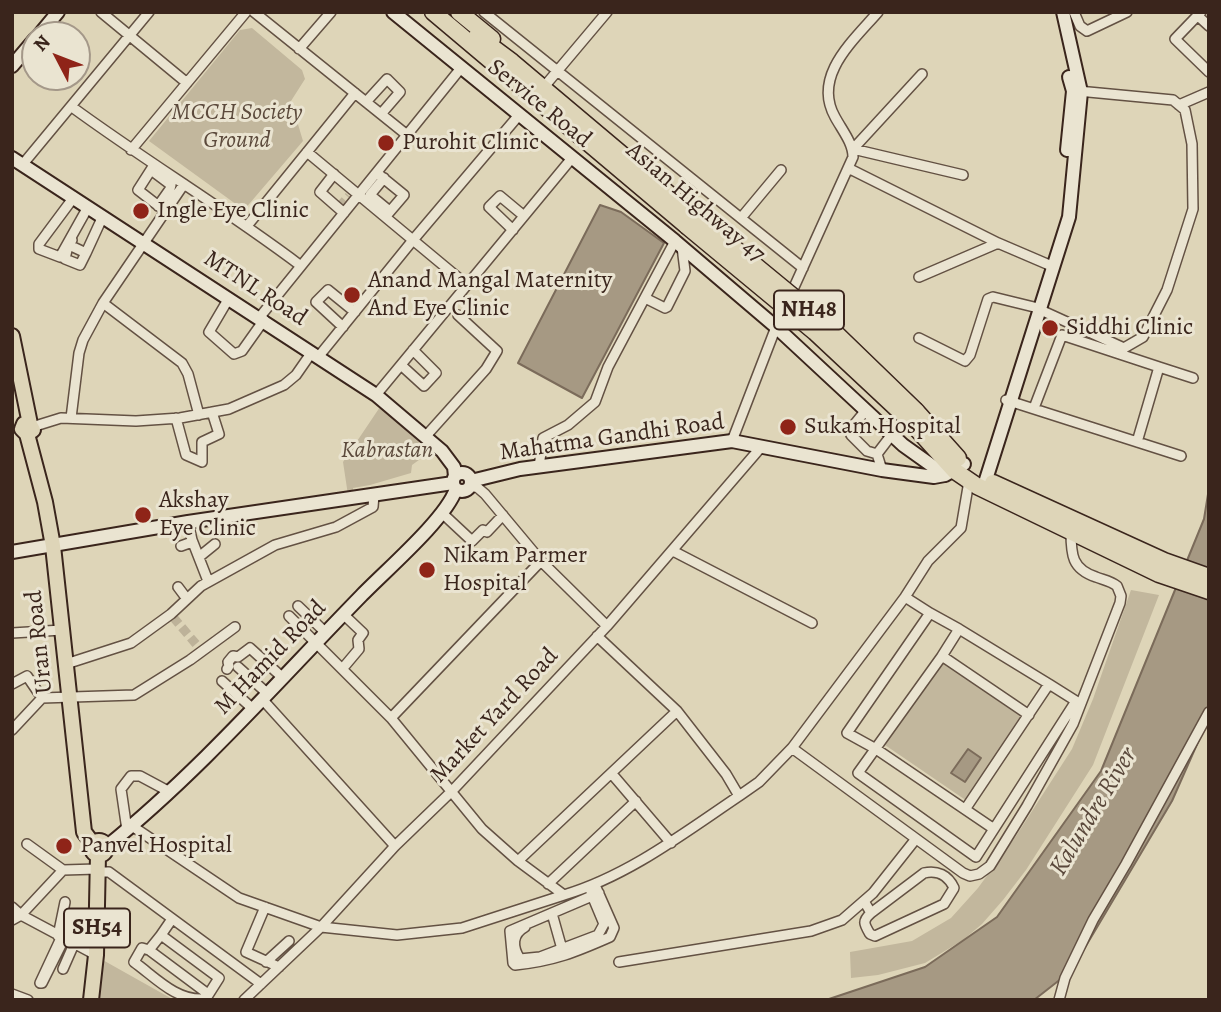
<!DOCTYPE html>
<style>
body{margin:0}
#map{position:relative;width:1221px;height:1012px;overflow:hidden;background:#ded5b8;font-family:Alegreya,serif}
canvas{display:block}
.frame{position:absolute;inset:0;border:14px solid #3a251c;pointer-events:none}
.north{position:absolute;left:21px;top:21px;width:70px;height:70px;box-sizing:border-box;background:#eae4d1;border:2px solid #a49889;border-radius:50%;rotate:312deg;font-size:19px;font-weight:700;line-height:28px;text-align:center;color:#3a251c}
.north::after{content:'';display:block;margin:auto;width:24px;height:32px;background:#8f2418;clip-path:polygon(50% 0,100% 100%,50% 72%,0 100%)}
</style>
<div id="map">
<canvas width="1221" height="1012"></canvas>
<div class="frame"></div>
<div class="north">N</div>
</div>
<script>
const c = document.querySelector('canvas').getContext('2d');
c.lineJoin = 'round';
function fillPath(path, color) {
  c.fillStyle = color;
  c.fill(path, 'evenodd');
}
function strokePath(path, color, width, dash) {
  c.strokeStyle = color;
  c.lineWidth = width;
  c.lineCap = dash ? 'butt' : 'round';
  c.setLineDash(dash || []);
  c.stroke(path);
}
function drawText(font, color, halo, rows, align = 'center') {
  c.font = font + ' Alegreya,serif';
  c.lineWidth = 6;
  c.setLineDash([]);
  c.textBaseline = 'middle';
  c.strokeStyle = halo;
  c.fillStyle = color;
  for (const [text, x, y, turn = 0] of rows) {
    c.save();
    c.translate(x, y);
    c.rotate((+turn || 0) * Math.PI / 180);
    c.textAlign = isNaN(turn) ? turn : align;
    if (halo) c.strokeText(text, 0, 0);
    c.fillText(text, 0, 0);
    c.restore();
  }
}
fillPath(new Path2D(`
 M252 28 302 70 305 79 291 101 303 141 244 210 149 141 240 30Z
 M380 407 430 452 412 465 411 473 370 485 353 488V495H348L343 462Z
 M1131 590 1159 595 1093 765 1026 870 1003 900 982 924 963 940 925 963 878 975 851 978 850 952 912 941 951 918 978 888 1016 836 1072 749 1093 699Z
 M942 661 1024 716 967 801 885 745Z
 M101 959 174 1000H99Z`), '#c2b79d');
const water = new Path2D(`
 M600 205 621 212 664 243 582 398 518 363Z
 M1209 488V717L1172 801 1071 971 1034 1000H826L925 967 997 917 1101 771 1204 519Z
 M968 749 981 758 965 782 951 773Z`);
fillPath(water, '#a69983');
strokePath(water, '#7b6b5a', 2);
strokePath(new Path2D(`
 M339 207 349 196
 M173 617 196 644`), '#bdb299', 9, [9, 4.5]);
const street = new Path2D(`
 M101 12 187 83
 M254 12 407 135
 M484 12 803 268
 M1074 12 1080 26 1087 31 1127 12
 M1201 12 1175 39 1209 72
 M1198 16 1209 26
 M299 49 331 12
 M922 74 853 149 963 175
 M543 88 607 12
 M366 102 387 79 400 92 381 114
 M1179 105 1209 92
 M72 107C147 162 227 210 301 266
 M131 150 246 12
 M307 152 467 285
 M23 164 149 12
 M154 165 138 190 165 211
 M848 168 998 243 1054 267
 M151 170 171 185 170 189 158 206
 M377 173 404 195 386 216
 M334 174 320 192 344 213
 M384 178 370 195 387 209
 M74 197 39 244V249L60 257 88 207
 M741 218 781 170
 M247 226 355 93
 M513 230 489 207 500 196 524 216
 M72 240 69 245 86 253 103 216
 M67 250 65 259 80 265 86 253
 M919 277 998 243
 M229 298 209 332 234 354 242 351 264 320
 M645 298 665 308 667 307 685 271 682 247
 M103 303 182 363 188 374 199 415
 M259 318 461 68
 M343 327 316 302 328 290 355 312
 M919 338 965 361 970 355 988 299 993 297 1034 307 1124 348 1143 337 1167 290 1193 209 1192 144 1185 110 1173 100 1078 91
 M319 356 413 240 519 115
 M401 365 424 386 436 373 413 350
 M1159 367 1193 378
 M376 395 572 158
 M1006 400 1181 456
 M1034 408 1062 335 1159 367 1137 442
 M866 410 853 426 851 435 867 451 877 454 882 470
 M71 418 79 353 83 340 103 303 184 184
 M176 418 186 455 202 462V442L219 434 212 412
 M32 427 61 418 136 421 180 418 229 409 284 385 296 375 312 352
 M425 437 486 369 497 351 458 315
 M732 441 776 327 853 157C853 143 842 130 835 117 812 76 853 41 878 12
 M877 454 893 433
 M539 467 543 438 568 425 595 402 608 367 675 241
 M470 486 478 488 485 494 541 561 607 626
 M442 513 472 541 483 530 487 532 503 515
 M188 522 192 540 208 581
 M181 546 192 542
 M673 551 812 623
 M199 557 215 544
 M178 587 187 599
 M905 597 930 613 847 733 876 749 994 829
 M298 606 325 632
 M930 613 959 629 942 656
 M289 616 391 718 482 829 518 861 564 895C628 876 684 833 739 796L726 774 677 711 597 636
 M959 629 1049 684
 M12 633 62 630
 M66 664 131 643 171 614 201 586 275 545 336 527 373 507 374 495
 M238 667 268 694
 M343 668 359 649 358 640 363 633 343 614
 M227 669 229 666 228 662 233 656 238 657 250 648 283 678
 M222 681 253 709
 M12 684 27 676 42 698
 M263 700 395 846
 M391 718 541 561
 M12 730 42 698 134 695 190 660 235 627
 M792 748 963 873 970 876 979 874 990 866 1027 806 1073 724 1120 603 1121 596 1117 586C1111 581 1104 580 1096 577 1072 569 1071 555 1071 532
 M612 774 671 843
 M739 796 759 782 792 748 905 597 928 561 961 528 969 481
 M966 808 1049 684 1076 701 976 857 858 773 942 656 1029 715
 M132 826 239 898 321 927 397 935 462 928 564 895
 M127 830 121 789 131 776H140L168 791
 M27 844 63 870
 M518 861 677 711
 M97 872H109L261 984
 M548 884 636 801
 M595 885 614 928 610 937C576 952 554 961 515 965L513 963 510 931 599 893
 M864 901 871 913C862 921 864 924 870 934L875 936 944 904 954 888C948 875 937 870 924 873L871 913
 M12 907 21 915 63 870 97 869
 M265 907 246 952 279 967
 M553 917 562 949
 M172 919 161 935 219 978 205 1000
 M12 920 21 915 96 955
 M525 927C512 934 512 947 520 959L540 957 598 935 604 924 591 893
 M161 935 149 950 142 948 134 962C155 977 176 1001 204 999
 M58 936 65 902
 M61 938 40 983H42L64 939
 M149 950 208 994
 M266 962 289 941
 M619 962 811 931 842 920 873 893 915 840
 M63 969 74 944
 M12 994 28 1000
 M244 1000 321 927 395 846 452 791 607 626 762 446
 M1059 1000 1065 978 1093 920 1126 864 1209 712`);
const secondary = new Path2D(`
 M393 12 675 241 776 327 903 445 945 475
 M39 35 58 12
 M12 66 35 39
 M1067 150 1073 91 1069 77
 M12 158 376 395 442 451 454 467 455 476
 M453 482a9 9 0 1 1 18 0a9 9 0 1 1-18 0Z
 M471 481 520 469 732 441 882 470 934 477 945 475 964 464
 M983 489 1069 217 1081 92 1063 12
 M12 552 188 522 453 483
 M106 847C199 772 278 681 361 596 385 571 446 519 456 489`);
const primary = new Path2D(`
 M12 336 30 424
 M27 434 33 430 29 423 24 424 22 429 27 434 45 502 53 546 84 832 93 844
 M92 848a7 7 0 1 1 14 0a7 7 0 1 1-14 0Z
 M91 1000 96 955 98 855`);
const highway = new Path2D(`
 M433 12 687 226
 M459 12 492 39
 M477 36 512 62 695 216
 M916 411 958 458
 M908 419 955 471 977 486 1159 574 1209 591
 M993 483 1164 561 1209 577`);
strokePath(street, '#635143', 12);
strokePath(secondary, '#3a251c', 16);
strokePath(primary, '#3a251c', 18);
strokePath(highway, '#3a251c', 19);
strokePath(street, '#eae4d1', 9);
strokePath(secondary, '#eae4d1', 12);
strokePath(primary, '#ded5b8', 14);
strokePath(highway, '#ded5b8', 16);
const highwayBridge = new Path2D(`
 M695 216 825 323 916 411
 M687 226 815 332 908 419`);
strokePath(highwayBridge, '#3a251c', 19, []);
strokePath(highwayBridge, '#ded5b8', 16);
for (const [x, y, r, color] of [
 [386,143,9,"#8f2418"],
 [141,211,9,"#8f2418"],
 [352,295,9,"#8f2418"],
 [1050,328,9,"#8f2418"],
 [788,427,9,"#8f2418"],
 [143,515,9,"#8f2418"],
 [427,570,9,"#8f2418"],
 [64,846,9,"#8f2418"]
]) {
  const dot = new Path2D();
  dot.arc(x, y, r, 0, 2 * Math.PI);
  c.fillStyle = color;
  c.fill(dot);
  strokePath(dot, '#eae4d1', 2.5);
}
for (const [x, y, w] of [
 [809,310,70],
 [97,928,66]
]) {
  const box = new Path2D();
  box.roundRect(x - w / 2, y - 19.5, w, 39, 5);
  c.fillStyle = '#eae4d1';
  c.fill(box);
  strokePath(box, '#3a251c', 2);
}
drawText('bold 23px', '#3a251c', null, [
 ["NH48",809,310],
 ["SH54",97,928]
]);
drawText('24px', '#3a251c', '#eae4d1', [
 ["Service Road",539,104,39],
 ["Asian Highway 47",695,203,40],
 ["MTNL Road",255,289,33],
 ["Mahatma Gandhi Road",612,438,-8],
 ["Uran Road",40,642,-96],
 ["M Hamid Road",271,658,-46],
 ["Market Yard Road",495,716,-47]
]);
drawText('italic 24px', '#5c4a3c', '#eae4d1', [
 ["MCCH Society",237,113],
 ["Ground",237,141],
 ["Kabrastan",387,451]
]);
drawText('24px', '#3a251c', '#eae4d1', [
 ["Purohit Clinic",402,143],
 ["Ingle Eye Clinic",157,211],
 ["Anand Mangal Maternity",368,281],
 ["And Eye Clinic",368,309],
 ["Siddhi Clinic",1066,328],
 ["Sukam Hospital",804,427],
 ["Akshay",159,501],
 ["Eye Clinic",159,529],
 ["Nikam Parmer",443,556],
 ["Hospital",443,584],
 ["Panvel Hospital",80,846]
], 'left');
drawText('italic 26px', '#5a483b', '#eae4d1', [
 ["Kalundre River",1094,812,-59]
]);
</script>
